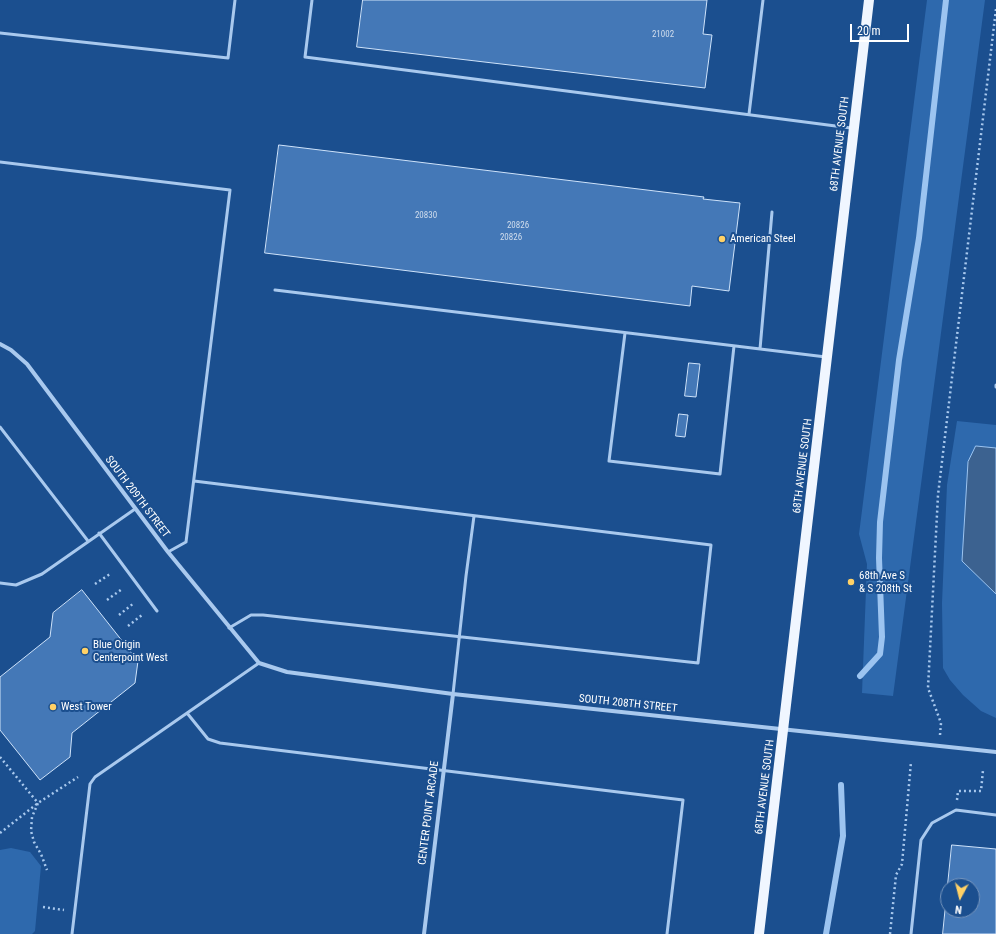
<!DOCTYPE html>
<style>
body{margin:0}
#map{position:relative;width:996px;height:934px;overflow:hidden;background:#1b4f8f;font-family:"Roboto Condensed",sans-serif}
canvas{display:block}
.north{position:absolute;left:940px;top:878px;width:40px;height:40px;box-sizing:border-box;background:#1b4f8f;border:1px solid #7695bc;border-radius:50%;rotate:187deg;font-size:11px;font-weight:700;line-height:16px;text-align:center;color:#fff}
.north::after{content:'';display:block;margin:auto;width:14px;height:18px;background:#ffd166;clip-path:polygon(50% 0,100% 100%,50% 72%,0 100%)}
.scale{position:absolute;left:850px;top:24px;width:59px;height:18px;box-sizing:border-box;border:2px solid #fff;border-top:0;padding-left:5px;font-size:12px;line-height:14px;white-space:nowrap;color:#fff;-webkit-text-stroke:3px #1b4f8f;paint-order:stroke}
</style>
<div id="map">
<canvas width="996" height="934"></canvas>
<div class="north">N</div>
<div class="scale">20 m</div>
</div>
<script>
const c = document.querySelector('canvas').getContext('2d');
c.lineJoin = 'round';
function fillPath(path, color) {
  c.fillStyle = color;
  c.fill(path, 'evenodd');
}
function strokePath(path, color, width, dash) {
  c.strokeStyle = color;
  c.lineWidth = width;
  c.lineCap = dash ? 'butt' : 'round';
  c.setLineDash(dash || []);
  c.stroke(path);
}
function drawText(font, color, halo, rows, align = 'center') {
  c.font = font + ' "Roboto Condensed",sans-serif';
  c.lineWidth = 4;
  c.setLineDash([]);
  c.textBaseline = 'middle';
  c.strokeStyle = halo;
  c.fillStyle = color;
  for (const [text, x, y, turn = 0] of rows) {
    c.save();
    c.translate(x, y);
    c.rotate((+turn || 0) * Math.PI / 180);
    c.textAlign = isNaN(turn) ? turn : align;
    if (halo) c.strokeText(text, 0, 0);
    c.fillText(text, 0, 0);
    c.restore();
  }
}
fillPath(new Path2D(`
 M927 0H985L893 696 862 693 867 564 859 534Z
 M957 421 996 425V718L981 711 963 695 950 680 943 668 942 603 947 485Z
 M11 848 30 852 41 866 35 931 32 934H0V850Z`), '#2e69ad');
const water = new Path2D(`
 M976 446 996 448V594L962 561 968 462Z`);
fillPath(water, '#3c6290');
strokePath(water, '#9cc4f0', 1);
strokePath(new Path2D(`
 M860 676 880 654 882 637 879 558 880 522 899 360 919 238 946 0
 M826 934 843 836 841 785`), '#9cc4f0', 6);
const building = new Path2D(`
 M363 0H707L703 34 712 35 705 88 357 47Z
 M279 145 704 197 703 199 740 203 729 291 692 286 690 306 265 253Z
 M689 363 700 364 696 397 685 396Z
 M679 414 688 415 685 437 676 436Z
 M82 590 138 661 135 683 72 733 70 757 40 780 0 730V677L50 637 53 613Z
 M952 845 996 849V934H943ZM948 886H972V910H948Z`);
fillPath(building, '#4478b7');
strokePath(building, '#cfe3fa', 1);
strokePath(new Path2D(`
 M95 584 110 574
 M107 600 122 589
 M119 615 134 603
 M128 626 142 615
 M940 735 941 723 928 688 938 495 996 9
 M0 757 38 803 32 817 31 831 34 842 41 854 47 870
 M957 800 958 791H981L983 770
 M0 833 38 803 78 777
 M43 907 64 910
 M890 934 896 875 902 864 911 762`), '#a9c9ee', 2.5, [2, 3]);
strokePath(new Path2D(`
 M312 0 305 57 851 128
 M0 33 228 58 235 0
 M749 114 763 0
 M0 162 230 190 186 542 168 552
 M275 290 826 357
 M625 333 609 461 720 474 734 346
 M760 349 772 212
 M996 385V387
 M0 427 88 541
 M194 481 711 545 698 663 263 615H251L229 628
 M99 533 157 611
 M0 583 16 585 42 574 135 509
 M453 694 466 576 474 516
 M187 713 208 739 220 743 683 800 667 934
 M72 934 90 784 95 777 259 663
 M911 934 921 840 932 823 956 810 996 815`), '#a9c9ee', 3);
strokePath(new Path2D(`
 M0 344 11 350 27 364 168 552 259 663 287 672 453 694 996 752
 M424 934 453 694`), '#a9c9ee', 4);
strokePath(new Path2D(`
 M759 934 869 0`), '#f0f6ff', 10);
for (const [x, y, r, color] of [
 [722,239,4,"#ffd166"],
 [851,582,4,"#ffd166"],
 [85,651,4,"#ffd166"],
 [53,707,4,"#ffd166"]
]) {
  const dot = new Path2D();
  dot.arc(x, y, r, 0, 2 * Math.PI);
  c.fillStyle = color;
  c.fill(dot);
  strokePath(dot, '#1b4f8f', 1.5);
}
drawText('9px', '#d0dded', null, [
 ["21002",663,35],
 ["20830",426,216],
 ["20826",518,226],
 ["20826",511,238]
]);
drawText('11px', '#fff', '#1b4f8f', [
 ["68TH AVENUE SOUTH",840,144,-83],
 ["68TH AVENUE SOUTH",803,466,-83],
 ["SOUTH 209TH STREET",137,497,53],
 ["SOUTH 208TH STREET",628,704,6],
 ["68TH AVENUE SOUTH",765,787,-83],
 ["CENTER POINT ARCADE",429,813,-83]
]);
drawText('11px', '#fff', '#1b4f8f', [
 ["American Steel",730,239],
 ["68th Ave S",859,576],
 ["& S 208th St",859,589],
 ["Blue Origin",93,645],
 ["Centerpoint West",93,658],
 ["West Tower",61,707]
], 'left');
</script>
